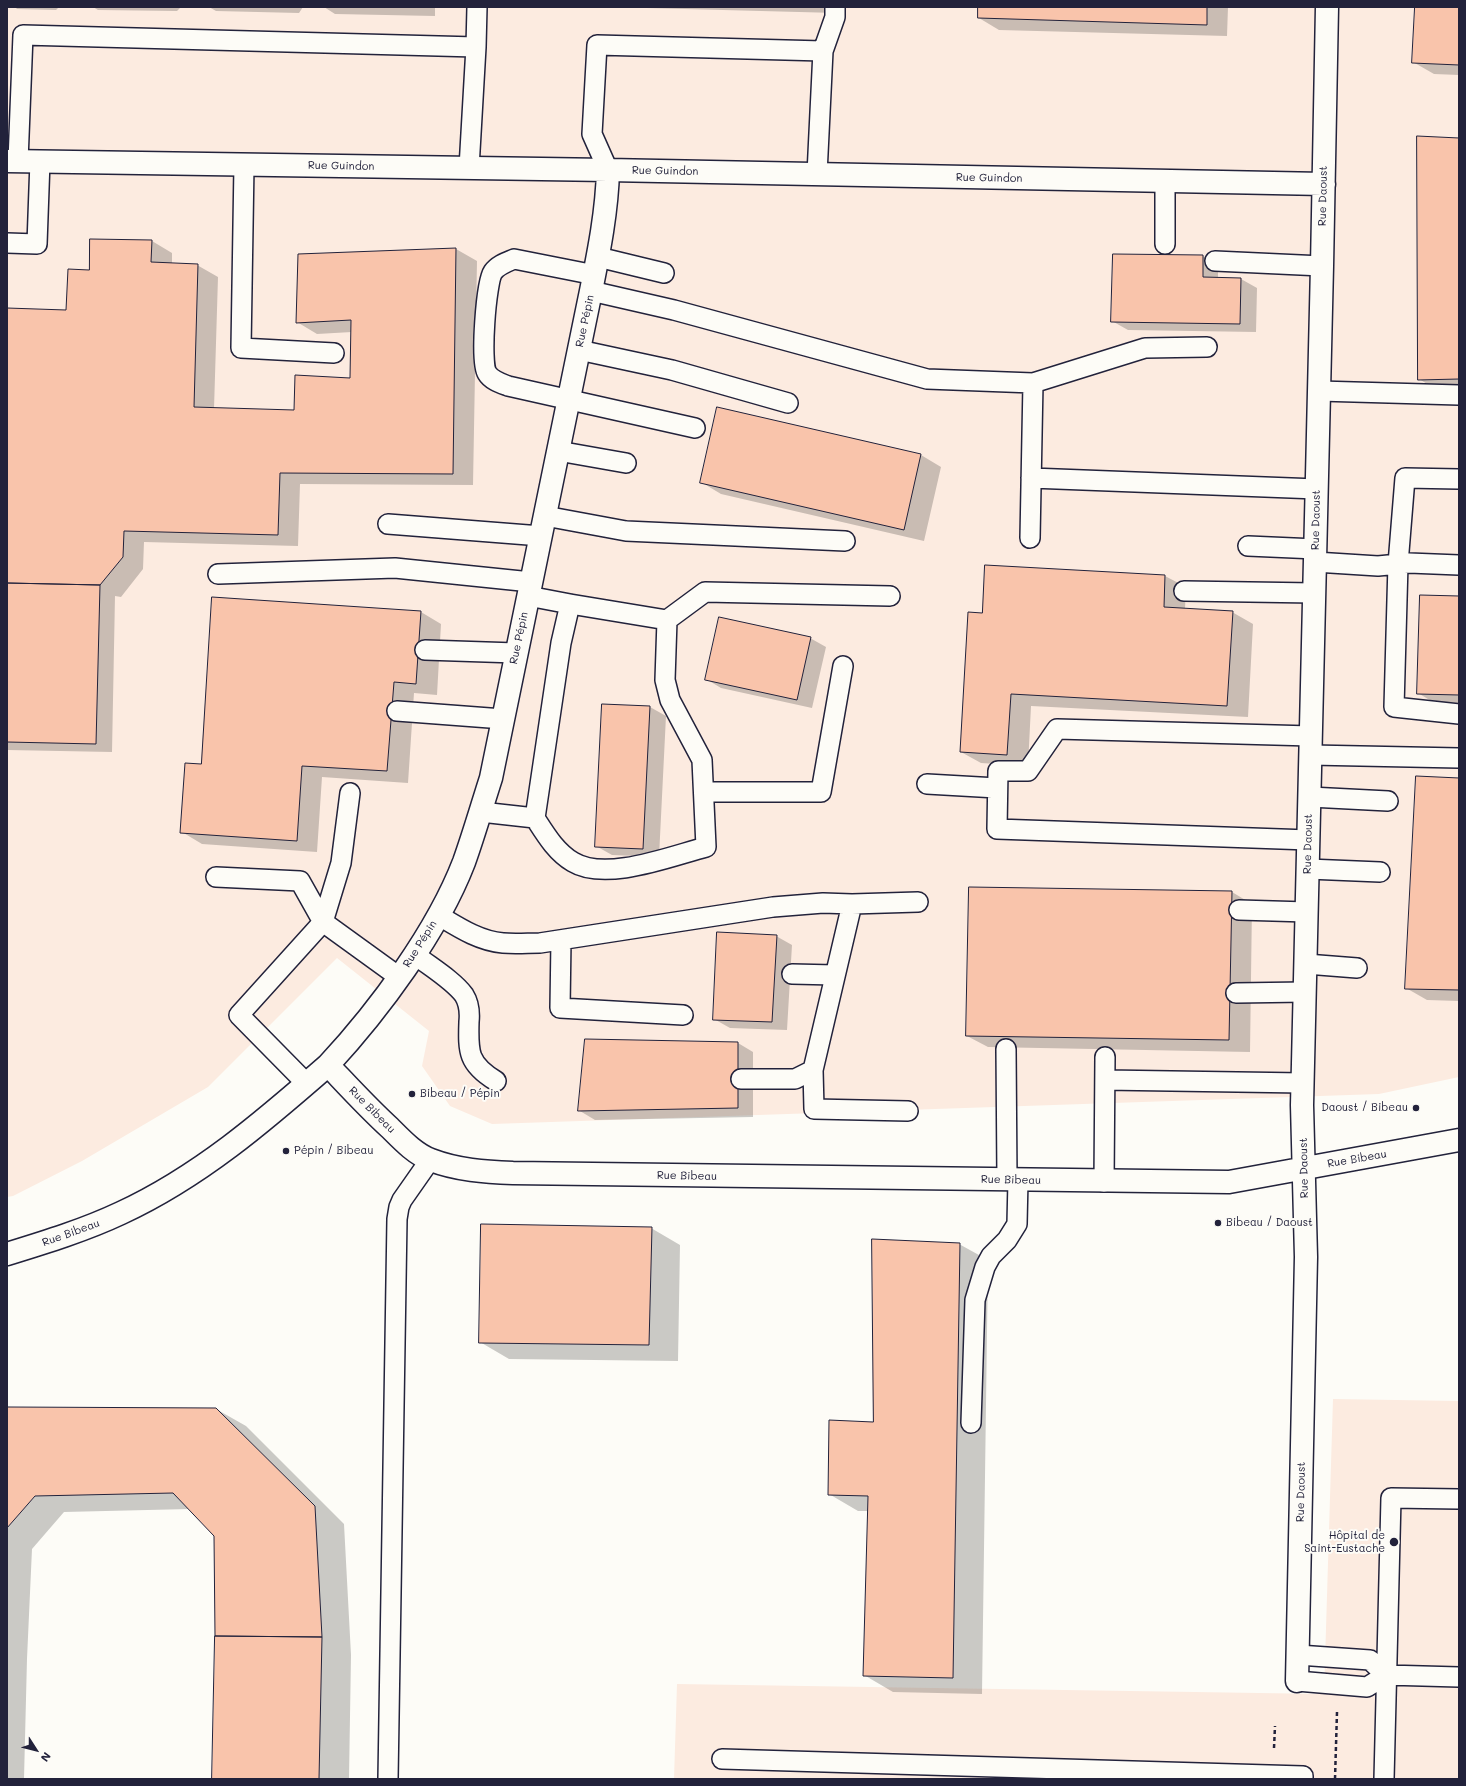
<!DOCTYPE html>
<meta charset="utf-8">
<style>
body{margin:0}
#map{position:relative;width:1466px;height:1786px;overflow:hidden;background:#fdfcf7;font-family:Mali,sans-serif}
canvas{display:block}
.frame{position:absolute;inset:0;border:8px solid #22223b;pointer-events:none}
.north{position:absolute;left:16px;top:1730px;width:40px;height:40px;-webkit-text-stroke:3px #fdfcf7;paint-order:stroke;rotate:126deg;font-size:11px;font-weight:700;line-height:16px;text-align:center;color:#22223b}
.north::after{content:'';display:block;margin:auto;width:14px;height:18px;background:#22223b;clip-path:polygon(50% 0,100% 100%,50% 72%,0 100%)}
</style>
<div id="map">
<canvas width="1466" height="1786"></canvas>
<div class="frame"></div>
<div class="north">N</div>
</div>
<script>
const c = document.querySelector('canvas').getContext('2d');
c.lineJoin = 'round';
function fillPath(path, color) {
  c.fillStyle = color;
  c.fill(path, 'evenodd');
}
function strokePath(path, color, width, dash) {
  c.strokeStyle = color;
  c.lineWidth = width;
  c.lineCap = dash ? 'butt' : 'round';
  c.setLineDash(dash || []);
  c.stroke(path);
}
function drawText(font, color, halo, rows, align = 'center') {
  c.font = font + ' Mali,sans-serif';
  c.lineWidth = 4;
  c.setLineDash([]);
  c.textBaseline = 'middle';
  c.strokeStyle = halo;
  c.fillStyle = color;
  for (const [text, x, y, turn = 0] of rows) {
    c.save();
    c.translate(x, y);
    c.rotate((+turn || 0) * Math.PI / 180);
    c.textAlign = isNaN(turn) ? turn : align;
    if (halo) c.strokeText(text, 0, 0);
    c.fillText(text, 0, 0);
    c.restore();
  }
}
fillPath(new Path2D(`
 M7 7H1459V1077L1379 1094 492 1124 450 1106 422 1066 429 1031 337 958 208 1087 82 1161 13 1196 7 1197Z
 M1333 1399 1459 1401V1779H674L677 1684 1324 1694Z`), '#fcebe0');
fillPath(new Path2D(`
 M15 7H59L56 10 17 9Z
 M93 7H181L177 11 98 10Z
 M209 7H303L299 13 216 11Z
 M324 7H435V16L335 14Z
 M608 7H837V13Z
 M979 7H1228L1227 36 999 30 979 18Z
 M1416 7H1459V75L1434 74 1413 62Z
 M1459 139V391H1439L1419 379Z
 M152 241 172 253V264L197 265 218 277 214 409 295 411 351 379 352 332 317 334 297 322 299 255 456 249 477 261 473 485 300 484 298 546 144 542 143 569 121 597 115 596 112 752 7 750V309L67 311 90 271Z
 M1203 256 1218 265V279H1241L1257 288 1256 332 1128 330 1112 321Z
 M718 408 921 455 941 467 924 541 721 494 701 482Z
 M986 566 1165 576 1186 587 1185 609 1232 612 1253 624 1248 717 1031 706 1028 766 981 763 961 752 983 614Z
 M1459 597V703L1433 702 1418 693Z
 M421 612 441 624 437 695 414 693 408 783 322 777 317 852 202 844 182 832 202 765Z
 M810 638 826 647 812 708 721 688 706 679Z
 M603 705 650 707 666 716 659 857 612 855 596 846Z
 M1459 779V1001L1427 1000 1406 988Z
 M1232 892 1252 904 1250 1052 988 1047 967 1036Z
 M776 936 792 945 787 1030 730 1028 714 1019Z
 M738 1043 753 1052V1117L595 1120 580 1111Z
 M651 1228 680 1245 678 1361 509 1359 480 1342Z
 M959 1244 988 1260 982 1694 893 1692 864 1675 869 1511H858L829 1494 874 1423Z
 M7 1408 216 1409 246 1426 344 1524 351 1655 349 1779H213L216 1636 215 1535 190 1509 64 1512 32 1549 27 1659 24 1779H7Z`), '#0003');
const building = new Path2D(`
 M978 7H1207V25L978 18Z
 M1415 7H1459V65L1412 63Z
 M1417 136 1459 138V379L1418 380Z
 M90 239 152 240 151 262 198 264 194 407 294 410 295 375 350 378 351 320 296 323 298 254 456 248 453 474 280 473 278 535 124 531 123 557 100 585 7 583V308L66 310 68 269 89 270Z
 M1113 254 1203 255V277L1241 278 1240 324 1111 322Z
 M717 407 921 454 904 530 700 483Z
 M985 565 1165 575 1164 607 1233 611 1227 706 1011 694 1007 755 960 752 968 612 982 613Z
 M7 583 100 585 96 744 7 742Z
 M1420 595 1459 596V695L1417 694Z
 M212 597 421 611 416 684 394 682 387 771 302 766 297 841 180 833 185 763 201 764Z
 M719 617 811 637 797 700 705 680Z
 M602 704 650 706 643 849 595 847Z
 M1416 776 1459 778V990L1405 989Z
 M969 887 1232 891 1229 1040 966 1036Z
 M717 932 777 935 772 1022 713 1020Z
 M585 1039 738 1042V1108L578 1111Z
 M481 1224 652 1227 649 1345 479 1343Z
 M872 1239 960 1243 953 1678 863 1676 868 1496 828 1495 829 1420 873 1422Z
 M7 1407 216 1408 315 1506 322 1637 215 1636 214 1536 173 1493 35 1496 7 1528Z
 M215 1636 322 1637 319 1779H212Z`);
fillPath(building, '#f9c4ab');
strokePath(building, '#22223b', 1);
const lane = new Path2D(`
 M476 47 477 7
 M823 51 835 17V7
 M18 161 23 35 476 47 469 168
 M244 165 241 348 334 353
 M608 170 592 134 597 45 823 51 817 174
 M1165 181V244
 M7 243 37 244 40 161
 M598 257 664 273
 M1215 261 1322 266
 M595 275 514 259C507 262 498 265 493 272 486 282 480 363 487 373 491 380 500 383 508 386L695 428
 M591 291 674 310 927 379 1033 383 1030 538
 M579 350 672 370 788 403
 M1033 383 1145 348 1207 347
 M1319 391 1459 395
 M558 451 626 463
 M1031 478 1317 489
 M1459 479 1405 478 1398 564 1394 707 1459 714
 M545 516 626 531 845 541
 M388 524 541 536
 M1248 546 1316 549
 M1315 562 1378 566 1409 563 1459 565
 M218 574 395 568 531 582
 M1184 591 1314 593
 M570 604 667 620 705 592 890 596
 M425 650 516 653
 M397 711 503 719
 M1311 755 1459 758
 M927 784 997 788
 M704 792H821L843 666
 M1310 797 1388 801
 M481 812 535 818 561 643 570 604 528 596
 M535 818C546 835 556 852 573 862 606 882 671 856 706 847L702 760 670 700 665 680 667 620
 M1309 840 997 829 998 771H1028L1057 729 1311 736
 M1308 869 1380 872
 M216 877 300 881 323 922
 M852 904 918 902
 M1239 910 1307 912
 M438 915C458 927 479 941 503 943 515 944 528 943 540 943L773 907 823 903 852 904 813 1070 795 1079H741
 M323 922 341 863 350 793
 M561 940 560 1008 683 1015
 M414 954C429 966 453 980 464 995 469 1003 470 1012 469 1022 468 1052 468 1064 496 1081
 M1306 964 1357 968
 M792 974 835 975
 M1236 993 1305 992
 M1006 1049 1007 1180
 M813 1070 814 1109 908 1111
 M1105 1080 1303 1083
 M306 1083 239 1015 323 922 399 977
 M1104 1182 1105 1057
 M971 1423 975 1300 985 1267 991 1256 1007 1240 1017 1224 1018 1180
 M1298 1655 1370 1660 1386 1675
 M1297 1681 1367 1687 1386 1675 1459 1677
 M722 1759 1303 1776V1779
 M388 1779 397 1219 399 1207 402 1200 430 1160
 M1384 1779 1391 1498 1459 1499`);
const street = new Path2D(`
 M7 161 608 170 1324 184
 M328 1065C379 1010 437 932 464 862 474 834 482 806 491 778L591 291C599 251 607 211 608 170
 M7 1254C46 1242 85 1230 121 1213 199 1177 264 1121 328 1065 348 1086 368 1108 390 1128 402 1140 415 1154 431 1160 457 1170 485 1172 513 1173L1229 1182 1459 1140
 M1297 1681 1306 1257 1302 1105 1322 266 1327 7`);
strokePath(lane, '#22223b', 22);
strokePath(street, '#22223b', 25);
strokePath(new Path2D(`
 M1274 1748 1275 1726
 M1335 1779 1337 1712`), '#22223b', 2.5, [4, 3]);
strokePath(lane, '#fdfcf7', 19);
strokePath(street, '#fdfcf7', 22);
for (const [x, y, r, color] of [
 [412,1094,4,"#22223b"],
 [1416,1108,4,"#22223b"],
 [286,1151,4,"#22223b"],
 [1218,1223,4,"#22223b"],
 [1394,1542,5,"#22223b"]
]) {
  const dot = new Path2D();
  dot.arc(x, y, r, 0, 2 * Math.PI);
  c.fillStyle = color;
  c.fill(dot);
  strokePath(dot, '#fdfcf7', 1.5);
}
drawText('11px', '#22223b', '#fdfcf7', [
 ["Rue Guindon",341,166,1],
 ["Rue Guindon",665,171,1],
 ["Rue Guindon",989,178,1],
 ["Rue Daoust",1323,196,-89],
 ["Rue Pépin",585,321,-78],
 ["Rue Daoust",1316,520,-89],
 ["Rue Pépin",519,638,-78],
 ["Rue Daoust",1308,844,-89],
 ["Rue Pépin",420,944,-58],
 ["Rue Bibeau",372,1110,45],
 ["Rue Bibeau",1357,1159,-10],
 ["Rue Daoust",1304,1168,-91],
 ["Rue Bibeau",687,1176,1],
 ["Rue Bibeau",1011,1180,1],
 ["Rue Bibeau",71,1233,-20],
 ["Rue Daoust",1301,1492,-89]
]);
drawText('11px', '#22223b', '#fdfcf7', [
 ["Bibeau / Pépin",420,1094],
 ["Daoust / Bibeau",1408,1108,"right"],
 ["Pépin / Bibeau",294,1151],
 ["Bibeau / Daoust",1226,1223],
 ["Hôpital de",1385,1536,"right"],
 ["Saint-Eustache",1385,1549,"right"]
], 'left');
</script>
